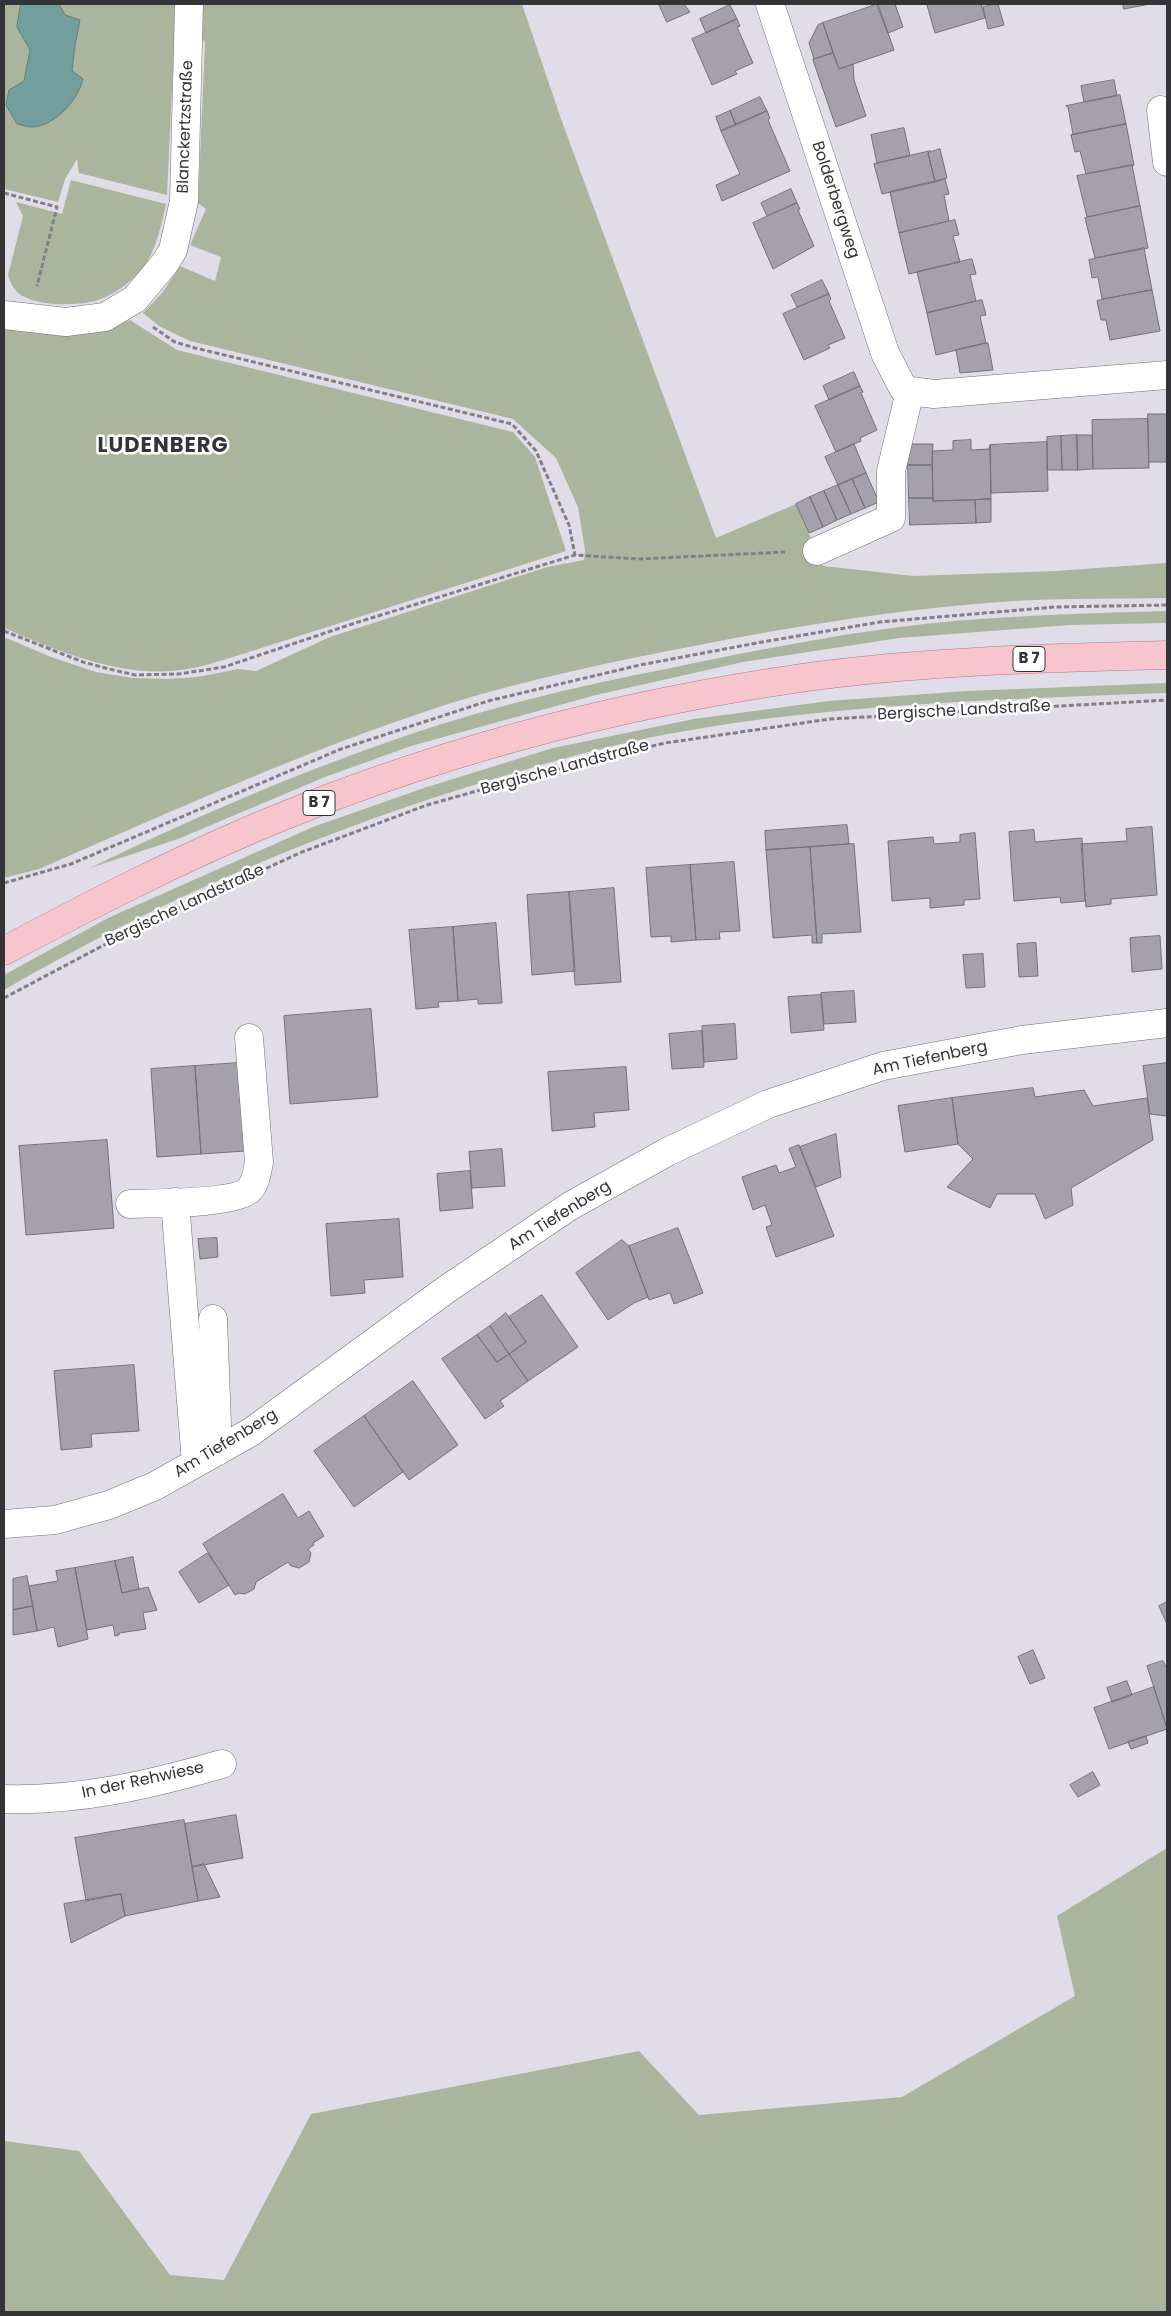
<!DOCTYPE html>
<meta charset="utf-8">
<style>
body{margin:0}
#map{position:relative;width:1171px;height:2316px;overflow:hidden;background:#e0dce8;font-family:Poppins,sans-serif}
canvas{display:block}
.frame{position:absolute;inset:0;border:5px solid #343338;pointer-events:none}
</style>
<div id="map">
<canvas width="1171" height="2316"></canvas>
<div class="frame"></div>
</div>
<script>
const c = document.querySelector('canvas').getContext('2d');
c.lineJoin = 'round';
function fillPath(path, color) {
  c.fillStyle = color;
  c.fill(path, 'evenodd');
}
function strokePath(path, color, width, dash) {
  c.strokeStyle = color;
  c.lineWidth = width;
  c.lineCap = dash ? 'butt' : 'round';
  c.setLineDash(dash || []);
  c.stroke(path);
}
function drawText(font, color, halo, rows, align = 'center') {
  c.font = font + ' Poppins,sans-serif';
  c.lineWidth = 5;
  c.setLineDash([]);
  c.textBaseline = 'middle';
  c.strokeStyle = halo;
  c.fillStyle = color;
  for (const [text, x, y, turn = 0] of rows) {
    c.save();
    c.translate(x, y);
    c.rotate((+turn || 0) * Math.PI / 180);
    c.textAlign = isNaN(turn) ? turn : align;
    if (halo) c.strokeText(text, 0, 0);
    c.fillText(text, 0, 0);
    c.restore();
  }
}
fillPath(new Path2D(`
 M4 4H176L167 195 79 173 77 159 65 179 58 202 4 189Z
 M201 4H522L561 119 716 538 796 504 823 566 913 576 1056 571 1167 563V598C1116 599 1065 598 1014 601 907 608 800 625 694 646 611 662 528 679 448 704 308 749 173 811 39 869L4 878V637L51 657 96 672 133 678 167 679 198 677 238 669 256 671 330 637 547 567 584 560 585 550 578 507 556 458 513 419 190 341 159 326 143 313 162 293 180 266 215 281 221 257 190 245 206 209 198 203 205 43 201 36Z
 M71 180 166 204C162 223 157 245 147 262 136 279 115 295 95 301 75 306 34 307 17 292 12 287 10 281 8 275L23 216 16 202 62 214Z
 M130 320 177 350 513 432 535 457 566 551 233 657C216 662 199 668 181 670 120 678 58 651 4 628V329C52 335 84 341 130 320Z
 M1167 611V623L1070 625 899 638 743 662 596 695 411 746 325 777 178 839 90 868C192 818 297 773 405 736 490 707 578 686 666 669 761 649 857 630 954 621 1025 615 1096 613 1167 611Z
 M1167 683V693C1003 699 830 704 668 734 610 745 553 761 497 778 325 829 159 900 4 990V975L108 918 313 827 424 788 553 748 694 719 829 701 967 691Z
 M1167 1848V2312H4V2141L79 2151 170 2275 224 2280 311 2114 639 2051 699 2115 902 2097 1075 1996 1057 1916Z`), '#abb59e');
const water = new Path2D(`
 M21 4H59L65 15 80 20 75 45 72 71 83 79C78 100 56 125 33 127 28 127 22 125 17 124L6 105 9 90 24 81 30 50 17 27Z`);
fillPath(water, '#739e9e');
strokePath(water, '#607e7f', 1);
const building = new Path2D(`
 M659 4H684L690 12 667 22Z
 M877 4H895L903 27 888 33Z
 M878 4 894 50 839 69 823 23Z
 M931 4H981L985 18 935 33 927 5Z
 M998 4 1004 25 988 29 983 7Z
 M1123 4H1150L1124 9Z
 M730 5 737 19 706 33 700 19Z
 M737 19 740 26 737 27 753 63 735 71 737 74 712 85 692 39Z
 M823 23 833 53 814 59 809 43 818 25Z
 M833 53 839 69 853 64 854 80 866 116 836 127 813 60Z
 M1114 80 1117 96 1084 102 1081 86Z
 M1120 95 1126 124 1071 135 1073 134 1068 107 1066 106Z
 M760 97 767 111 736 125 730 111Z
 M730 111 736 125 721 131 716 117Z
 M767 111 770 118 768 120 790 171 722 201 716 185 740 174 721 131Z
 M1126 124 1134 165 1086 174 1080 151 1075 152 1071 135Z
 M904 128 910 156 877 163 871 135Z
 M940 149 947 178 935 182 928 153Z
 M930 151 928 153 935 182 882 194 874 164Z
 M1132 165 1140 206 1087 217 1077 176Z
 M945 179 949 194 944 195 949 221 899 233 890 192Z
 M791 189 797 203 767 216 761 203Z
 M797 203 800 209 798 210 814 246 773 269 753 223Z
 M1140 206 1148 248 1095 258 1085 218Z
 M955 220 959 235 953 236 960 262 909 274 899 233Z
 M1144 248 1152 290 1102 299 1098 277 1092 278 1089 260Z
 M972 259 976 274 970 275 976 301 927 313 917 272Z
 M822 280 829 294 797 307 791 295Z
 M1152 290 1160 331 1110 340 1106 320H1101L1097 301Z
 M829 294 831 299 829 301 845 338 828 345 830 348 804 360 783 314Z
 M982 300 986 315 980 316 986 343 936 355 927 313Z
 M986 343H988L993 370 960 373 956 350Z
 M854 372 860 386 829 400 823 386Z
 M860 386 863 392 861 393 877 430 860 438 861 441 836 452 815 406Z
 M1148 414H1167V462H1149Z
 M1148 419 1149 468 1093 469 1092 420Z
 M1077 435 1078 470H1062L1061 436Z
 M1077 435H1092L1093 469 1078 470Z
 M1061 436 1062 470H1047V437Z
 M971 440V450L989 449 990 445 991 499 933 501 932 451 953 450V441Z
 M1047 442 1048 491 991 493 990 445Z
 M854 444 866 473 838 485 825 457Z
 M909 444H933L932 465H908Z
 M908 465H932L933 498H909Z
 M866 473 879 502 865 508 852 479Z
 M852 479 865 508 851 514 838 485Z
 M838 485 851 514 837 520 824 491Z
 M824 491 837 520 823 527 810 497Z
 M810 497 823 527 809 533 796 504Z
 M909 498H933V501L975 500 976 523 910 525Z
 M991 499V522L976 523 975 500Z
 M847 825 849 844 766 850 765 831Z
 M1152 827 1157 895 1111 899V904L1086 907 1081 844 1127 841 1126 829Z
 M1034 830 1035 842 1082 838 1085 901 1061 903 1060 897 1014 901 1009 832Z
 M975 833 980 899 964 900V905L930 908V898L892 901 888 841 933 837 934 844 960 842V835Z
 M854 844 861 932 822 934V943H817L810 847Z
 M810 847 817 943H812V935L773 938 766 850Z
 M734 862 740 931 719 932 720 939 696 940 690 865Z
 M690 865 696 940 671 942V936L651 937 646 868Z
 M614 888 621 982 575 985 569 892Z
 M569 892 575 971 532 975 527 895Z
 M496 923 502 1003 478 1004V999L458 1001 453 927Z
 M453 927 458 1001 438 1002 439 1007 416 1009 409 930Z
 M1160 936 1162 969 1132 972 1130 938Z
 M1036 943 1038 976 1019 977 1017 944Z
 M983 954 985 987 966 988 963 955Z
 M854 991 856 1022 824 1024 821 993Z
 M821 995 824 1030 791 1033 788 997Z
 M371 1009 378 1097 290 1104 284 1016Z
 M735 1024 737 1059 704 1062 702 1026Z
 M702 1031 704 1067 672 1069 669 1034Z
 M239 1063 245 1151 201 1154 195 1066Z
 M1167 1063V1116L1150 1114 1143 1066Z
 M195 1066 201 1154 157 1157 151 1069Z
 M626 1067 629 1110 594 1113 595 1127 552 1131 548 1072Z
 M1033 1088 1035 1097 1084 1090 1093 1106 1147 1098 1153 1140 1071 1188 1073 1205 1045 1219 1035 1194H997L990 1208 947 1187 973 1159 958 1144 952 1098Z
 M952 1098 958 1144 905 1152 898 1106Z
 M836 1134 841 1177 816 1187 800 1147Z
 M107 1140 114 1228 26 1235 19 1146Z
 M799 1145 834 1236 776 1257 766 1227 772 1225 765 1205 753 1210 742 1177 776 1165 779 1173 796 1167 789 1149Z
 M502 1149 505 1186 472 1188 469 1152Z
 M470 1171 473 1208 440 1211 437 1174Z
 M399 1219 403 1277 364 1280 365 1293 331 1296 326 1224Z
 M678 1228 703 1293 674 1304 670 1293 649 1300 629 1246Z
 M217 1238 218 1257 200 1259 198 1239Z
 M622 1240 629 1246 648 1297 634 1303 608 1320 576 1273Z
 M542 1295 578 1347 528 1381 509 1354 526 1342 509 1317Z
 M506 1313 526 1342 509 1354 490 1326Z
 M490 1326 509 1354 497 1362 477 1335Z
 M477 1335 497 1362 509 1354 528 1381 500 1401 504 1406 485 1419 442 1359Z
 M134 1365 139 1431 91 1434 92 1447 61 1450 54 1371Z
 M413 1381 458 1445 409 1480 364 1416Z
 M364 1416 403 1472 354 1507 314 1451Z
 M283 1494 298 1518 309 1511 324 1536 313 1543 314 1545 308 1549 311 1553 309 1562 299 1568 291 1566 288 1562 256 1582 254 1589 245 1594 239 1593 235 1595 203 1544Z
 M208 1553 229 1585 199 1603 179 1572Z
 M133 1557 139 1589 122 1593 115 1561Z
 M115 1561 122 1593 148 1587 157 1610 143 1613 146 1629 119 1633V1635L115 1636 113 1625 87 1630 75 1568Z
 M75 1568 88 1639 58 1647 54 1627 37 1631 29 1586 58 1581 56 1571Z
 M27 1576 33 1606 13 1610V1579Z
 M1167 1602V1624L1159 1606Z
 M33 1606 37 1631 13 1635V1610Z
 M1033 1650 1045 1678 1030 1684 1018 1657Z
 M1163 1661 1166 1667H1167V1728L1147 1666Z
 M1127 1681 1132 1695 1112 1702 1107 1688Z
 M1154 1687 1167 1729 1109 1749 1094 1708Z
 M1146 1736 1148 1743 1131 1749 1128 1742Z
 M1093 1772 1100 1785 1078 1797 1070 1785Z
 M236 1815 243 1858 192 1867 185 1824Z
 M184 1820 198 1901 125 1916 121 1894 86 1901 75 1838Z
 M204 1864 220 1897 198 1901 192 1867Z
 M121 1894 125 1916 71 1943 64 1904Z`);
fillPath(building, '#a4a1ac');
strokePath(building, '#73707a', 1);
const minor = new Path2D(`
 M770 4 885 353 903 388 910 391 934 394 1167 375
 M1161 110 1167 162
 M4 315 66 322 105 317 135 299 165 263 173 250 184 201 189 4
 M817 551 891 518V471L910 391
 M175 1202 196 1463
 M130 1204C153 1203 234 1204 249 1190 256 1183 257 1172 259 1162L249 1038
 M213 1319 218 1451
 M4 1524 55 1520 109 1505 155 1486 251 1432 447 1289 570 1206 667 1152 768 1104 883 1066 1022 1040 1167 1023
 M4 1799C80 1801 149 1785 222 1764`);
const major = new Path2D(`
 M4 951C85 908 166 866 250 830 428 754 617 704 808 677 927 661 1047 658 1167 655`);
strokePath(minor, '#726f79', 29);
strokePath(major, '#ae7983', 29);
strokePath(new Path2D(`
 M4 193 57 207 37 286
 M153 327 175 342 195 348 512 424 536 451 569 525 575 555
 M4 631 83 662 109 669 135 675 179 674 224 667 352 624 575 555 638 559 785 552
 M4 883 71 864 341 749 488 701 640 665 762 642 880 622 1055 607 1167 605
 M4 998 138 927 302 852 427 805 526 777 665 743 830 719 1167 700`), '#827f87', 3, [5, 2.5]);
strokePath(minor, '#fff', 28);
strokePath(major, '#f6c5cd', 28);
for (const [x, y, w] of [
 [1029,659,32],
 [319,803,32]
]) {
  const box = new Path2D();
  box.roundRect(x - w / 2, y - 12.5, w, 25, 4);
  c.fillStyle = '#fff';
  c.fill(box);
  strokePath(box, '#343338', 1);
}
drawText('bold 15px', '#343338', null, [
 ["B 7",1029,659],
 ["B 7",319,803]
]);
drawText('16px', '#343338', '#fff', [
 ["Blanckertzstraße",186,127,-88],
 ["Bolderbergweg",835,200,72],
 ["Bergische Landstraße",964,711,-3],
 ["Bergische Landstraße",565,768,-15],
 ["Bergische Landstraße",185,906,-25],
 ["Am Tiefenberg",930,1059,-12],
 ["Am Tiefenberg",560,1216,-32],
 ["Am Tiefenberg",226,1444,-31],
 ["In der Rehwiese",143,1781,-12]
]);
c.letterSpacing = '1px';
drawText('bold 21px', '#343338', '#fff', [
 ["LUDENBERG",163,447]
]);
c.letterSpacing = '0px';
</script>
